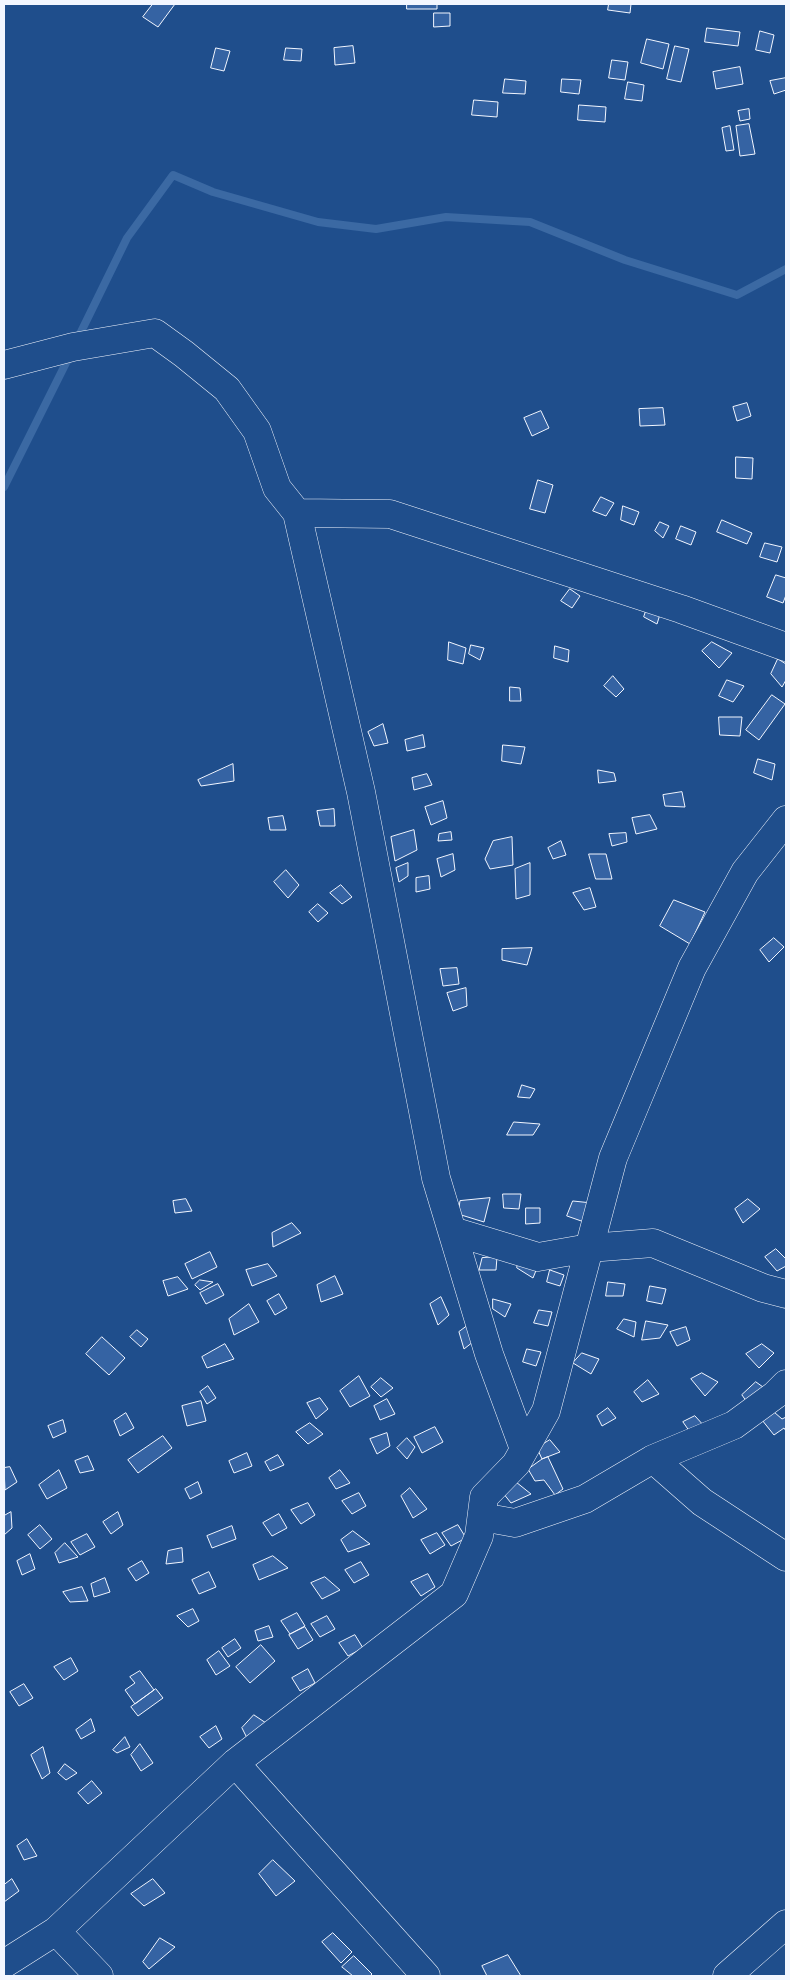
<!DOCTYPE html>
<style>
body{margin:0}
#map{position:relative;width:790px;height:1980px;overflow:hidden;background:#1f4e8c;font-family:Merriweather,serif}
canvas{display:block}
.frame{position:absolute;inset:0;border:5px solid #f2f6ff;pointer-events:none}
</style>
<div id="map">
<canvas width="790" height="1980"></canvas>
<div class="frame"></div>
</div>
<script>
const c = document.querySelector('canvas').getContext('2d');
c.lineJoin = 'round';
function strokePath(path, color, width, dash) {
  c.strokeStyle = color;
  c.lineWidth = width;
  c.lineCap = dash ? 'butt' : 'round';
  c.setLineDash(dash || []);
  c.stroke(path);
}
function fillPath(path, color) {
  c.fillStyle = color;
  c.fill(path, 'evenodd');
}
strokePath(new Path2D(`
 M77 340 127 238 173 175 213 192 318 222 376 229 446 217 530 222 625 260 737 295 786 269
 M4 487 70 355`), '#3b69a3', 8);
const building = new Path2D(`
 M153 4H175L158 27 143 17Z
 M407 4H437V9H407Z
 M609 4H631L630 13 608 10Z
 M434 13H450V26L434 27Z
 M707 28 740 32 738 46 705 42Z
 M760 31 774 35 770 53 756 50Z
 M647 39 669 44 663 69 641 63Z
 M353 46 355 63 335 65 334 48Z
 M675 46 689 49 681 82 667 79Z
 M216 48 230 51 224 71 211 68Z
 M286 48 302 49 301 61 284 60Z
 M612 60 628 62 625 80 609 78Z
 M740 67 743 84 716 89 713 72Z
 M786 78V90L774 94 770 81Z
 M505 79 526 81 525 94 503 93Z
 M562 79 581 80 579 94 561 92Z
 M628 82 644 85 642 101 625 99Z
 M474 100 498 102 497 117 472 115Z
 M579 105 606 107 605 122 578 120Z
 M749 109 750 119 740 121 738 111Z
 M749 124 755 154 740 156 736 126Z
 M730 126 734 150 726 151 722 128Z
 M747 403 751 416 737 421 733 407Z
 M663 408 665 425 640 426 639 409Z
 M541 411 549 428 532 436 524 418Z
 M736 457 753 458 752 479 736 478Z
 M538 480 553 485 545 513 530 509Z
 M601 497 614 503 606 516 593 511Z
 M623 506 639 512 634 525 621 520Z
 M722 520 752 533 747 544 717 532Z
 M660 522 669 526 663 538 655 531Z
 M681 526 696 532 691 545 676 539Z
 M765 543 782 547 777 562 760 557Z
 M776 575 786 578V595L783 603 767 597Z
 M570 589 580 596 572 608 561 601Z
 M648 605 661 611 657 624 644 617Z
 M449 642 466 648 463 664 448 660Z
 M712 642 732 653 719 668 702 651Z
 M471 645 484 648 480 660 469 654Z
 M555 646 569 650 568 662 554 658Z
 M778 659 786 664V680L782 687 771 674Z
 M613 676 624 689 616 697 604 686Z
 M727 680 744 686 733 702 719 696Z
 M510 687 520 688 521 701H510Z
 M772 695 785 704 759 740 746 730Z
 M719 717H742L740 736 720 735Z
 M383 724 388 743 374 746 368 732Z
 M423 735 425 747 407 751 405 740Z
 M503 745 525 747 521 764 502 761Z
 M758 759 775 764 772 780 754 773Z
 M233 764 234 781 201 786 198 780Z
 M598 770 614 773 616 781 599 783Z
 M427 774 432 785 414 790 412 778Z
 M682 792 685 807 665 806 663 795Z
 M443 801 447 818 431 825 425 807Z
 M334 809 335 826H320L317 811Z
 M650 815 657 829 636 834 632 818Z
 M283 816 286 830H270L268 818Z
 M414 830 417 850 395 861 391 837Z
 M451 832 452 840 438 841 439 834Z
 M626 833 627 842 612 846 609 834Z
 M512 837 513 865 490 869 485 859 493 841Z
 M561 841 566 855 553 859 548 848Z
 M453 854 455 870 441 877 437 859Z
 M589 854H606L612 879H596Z
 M408 863V876L399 882 396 868Z
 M530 863V895L516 899 515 869Z
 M286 870 299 885 288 898 274 882Z
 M429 876 430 889 416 892V878Z
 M341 885 352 897 342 904 330 893Z
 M590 888 596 907 584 910 573 893Z
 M674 900 705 912 690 944 660 926Z
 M318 904 328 913 318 922 309 912Z
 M774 938 784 947 769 962 760 950Z
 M532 948 527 965 502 960V949Z
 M457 968 459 984 443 986 440 969Z
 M466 988 467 1006 453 1011 447 993Z
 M522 1085 535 1089 530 1098 518 1097Z
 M514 1122 540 1124 533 1135H507Z
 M503 1194H521L519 1209 504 1208Z
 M490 1198 484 1222 458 1214 460 1201Z
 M186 1199 192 1211 175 1213 173 1201Z
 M748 1199 760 1209 743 1223 735 1209Z
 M573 1201 592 1203 587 1223 567 1216Z
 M526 1208H540V1223L526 1224Z
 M292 1223 301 1233 273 1247 272 1233Z
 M776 1249 786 1259V1266L777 1271 765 1257Z
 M210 1252 217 1267 192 1279 185 1264Z
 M497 1257 496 1270H479L482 1258Z
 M519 1258 539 1263 533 1278 517 1268Z
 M268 1264 277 1276 252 1286 246 1270Z
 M550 1270 564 1275 560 1286 547 1282Z
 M335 1276 343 1294 321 1302 317 1285Z
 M178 1277 188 1289 168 1296 163 1281Z
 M200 1280 213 1282 200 1290 195 1285Z
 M608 1282 625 1284 623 1296H606Z
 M218 1284 224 1295 206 1304 200 1293Z
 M650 1286 666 1289 662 1304 647 1301Z
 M279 1294 287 1308 275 1315 267 1301Z
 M441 1297 449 1315 438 1325 430 1304Z
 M493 1299 511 1304 505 1317 493 1309Z
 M249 1304 259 1322 234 1335 229 1319Z
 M539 1310 552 1312 548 1326 534 1323Z
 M624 1319 636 1322 634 1337 617 1329Z
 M474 1321 483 1334 464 1349 459 1332Z
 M646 1321 668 1325 660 1338 642 1340Z
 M686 1327 690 1340 677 1346 670 1332Z
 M137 1330 148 1339 141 1347 130 1337Z
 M102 1337 125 1358 109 1375 86 1354Z
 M225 1344 234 1359 207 1368 202 1357Z
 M762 1344 774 1353 759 1368 746 1354Z
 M527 1349 541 1352 536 1366 523 1362Z
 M582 1353 599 1359 591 1374 573 1363Z
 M702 1373 718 1382 705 1396 691 1379Z
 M359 1376 370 1396 350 1407 340 1391Z
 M381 1378 393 1388 381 1397 371 1387Z
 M648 1380 659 1394 642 1402 634 1392Z
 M756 1382 770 1392 753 1411 742 1395Z
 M208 1386 216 1398 207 1404 200 1392Z
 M320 1398 328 1409 316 1419 307 1403Z
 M387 1399 395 1414 380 1420 374 1406Z
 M201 1401 206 1421 187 1426 182 1406Z
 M608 1408 616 1418 602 1426 597 1416Z
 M774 1412 782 1419 786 1417V1431L784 1428 774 1435 762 1420Z
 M126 1413 134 1428 120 1436 114 1421Z
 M695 1416 706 1428 692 1435 683 1422Z
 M63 1420 66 1432 53 1438 48 1426Z
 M310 1423 323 1434 308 1444 296 1432Z
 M435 1427 443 1442 422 1453 414 1437Z
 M387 1433 390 1446 377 1454 370 1439Z
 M163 1436 172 1448 138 1473 128 1460Z
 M407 1438 415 1447 407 1459 397 1448Z
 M550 1440 560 1452 542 1459 537 1448Z
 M247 1453 252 1466 234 1473 229 1461Z
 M278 1455 284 1465 270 1471 265 1462Z
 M88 1456 94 1470 80 1473 75 1461Z
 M548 1457 563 1489 555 1495 544 1480 535 1481 528 1469 542 1459Z
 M10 1467 17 1482 5 1490 4 1468Z
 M59 1470 67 1488 47 1499 39 1485Z
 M340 1470 350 1483 336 1489 329 1478Z
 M198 1482 202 1493 190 1499 185 1489Z
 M516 1482 531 1494 511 1503 503 1493Z
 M410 1488 427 1509 413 1518 401 1496Z
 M359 1493 366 1506 352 1514 342 1501Z
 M308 1503 315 1515 301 1524 291 1510Z
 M11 1512 12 1528 4 1535V1516Z
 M118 1512 123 1525 111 1534 103 1522Z
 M279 1514 287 1528 272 1536 263 1523Z
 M40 1525 52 1539 40 1549 28 1535Z
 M458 1525 466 1538 451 1546 442 1533Z
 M232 1526 236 1539 212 1548 207 1536Z
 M353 1531 370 1544 348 1552 341 1540Z
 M437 1533 445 1545 430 1554 421 1540Z
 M87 1534 95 1547 80 1555 71 1542Z
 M65 1543 78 1557 59 1563 55 1553Z
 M182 1548 183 1562 166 1564 168 1551Z
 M30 1554 35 1569 22 1575 17 1561Z
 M273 1556 288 1568 259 1580 253 1565Z
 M142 1561 149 1573 136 1581 128 1569Z
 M361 1562 369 1575 354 1583 345 1570Z
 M209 1572 216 1587 199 1594 192 1580Z
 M428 1574 435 1587 421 1596 411 1582Z
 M325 1577 340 1590 322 1599 311 1583Z
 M105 1578 110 1592 94 1597 91 1584Z
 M82 1587 88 1601 70 1602 63 1592Z
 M193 1609 199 1621 188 1627 177 1616Z
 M297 1613 305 1626 290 1634 281 1621Z
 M327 1616 335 1629 320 1637 311 1624Z
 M269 1626 273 1637 258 1641 255 1631Z
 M305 1627 313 1640 298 1649 289 1635Z
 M355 1635 363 1648 348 1656 339 1643Z
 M235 1639 241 1648 228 1657 222 1648Z
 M261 1645 275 1661 250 1683 236 1667Z
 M219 1651 230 1666 216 1675 207 1660Z
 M71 1658 78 1671 64 1680 54 1667Z
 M308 1669 315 1683 300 1691 292 1678Z
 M140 1671 154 1690 135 1704 125 1690 135 1683 130 1677Z
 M24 1684 33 1698 19 1706 10 1692Z
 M156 1689 163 1698 138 1716 131 1707Z
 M254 1715 269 1725 248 1740 242 1728Z
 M91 1719 95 1731 81 1739 76 1730Z
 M216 1726 222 1739 209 1748 200 1737Z
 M125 1737 130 1747 117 1753 113 1750Z
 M140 1744 153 1763 141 1771 131 1755Z
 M43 1747 50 1773 42 1779 31 1755Z
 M65 1764 77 1773 66 1780 58 1773Z
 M92 1781 102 1793 88 1804 78 1793Z
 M27 1839 37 1856 24 1860 17 1846Z
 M273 1860 295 1881 276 1896 259 1874Z
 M12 1879 19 1891 4 1902V1885Z
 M153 1879 165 1893 144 1906 131 1894Z
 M333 1933 352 1952 341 1963 322 1942Z
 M160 1938 175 1947 149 1969 143 1962Z
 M508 1955 521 1976H487L482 1966Z
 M354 1956 372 1974 370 1976H353L342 1967Z`);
fillPath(building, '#3563a3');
strokePath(building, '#f2f6ff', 1);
const minor = new Path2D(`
 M4 365 73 347 155 333 184 354 227 389 257 431 277 488 297 513
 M452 1231 538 1257 589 1248 653 1243 763 1288 786 1294
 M524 1449 489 1354 436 1178 361 792 297 513 390 514 681 609 786 647
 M653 1459 734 1425 775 1395 786 1384
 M482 1517 515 1523 585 1499 653 1459 702 1502 786 1557
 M235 1763 426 1976
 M4 1964 56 1931
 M99 1976 56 1931 235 1763 454 1594 479 1536 484 1497 516 1464 546 1411 613 1158 692 968 745 872 786 820
 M727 1976 786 1924`);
strokePath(minor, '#f2f6ff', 29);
strokePath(minor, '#1f4e8c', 28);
</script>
